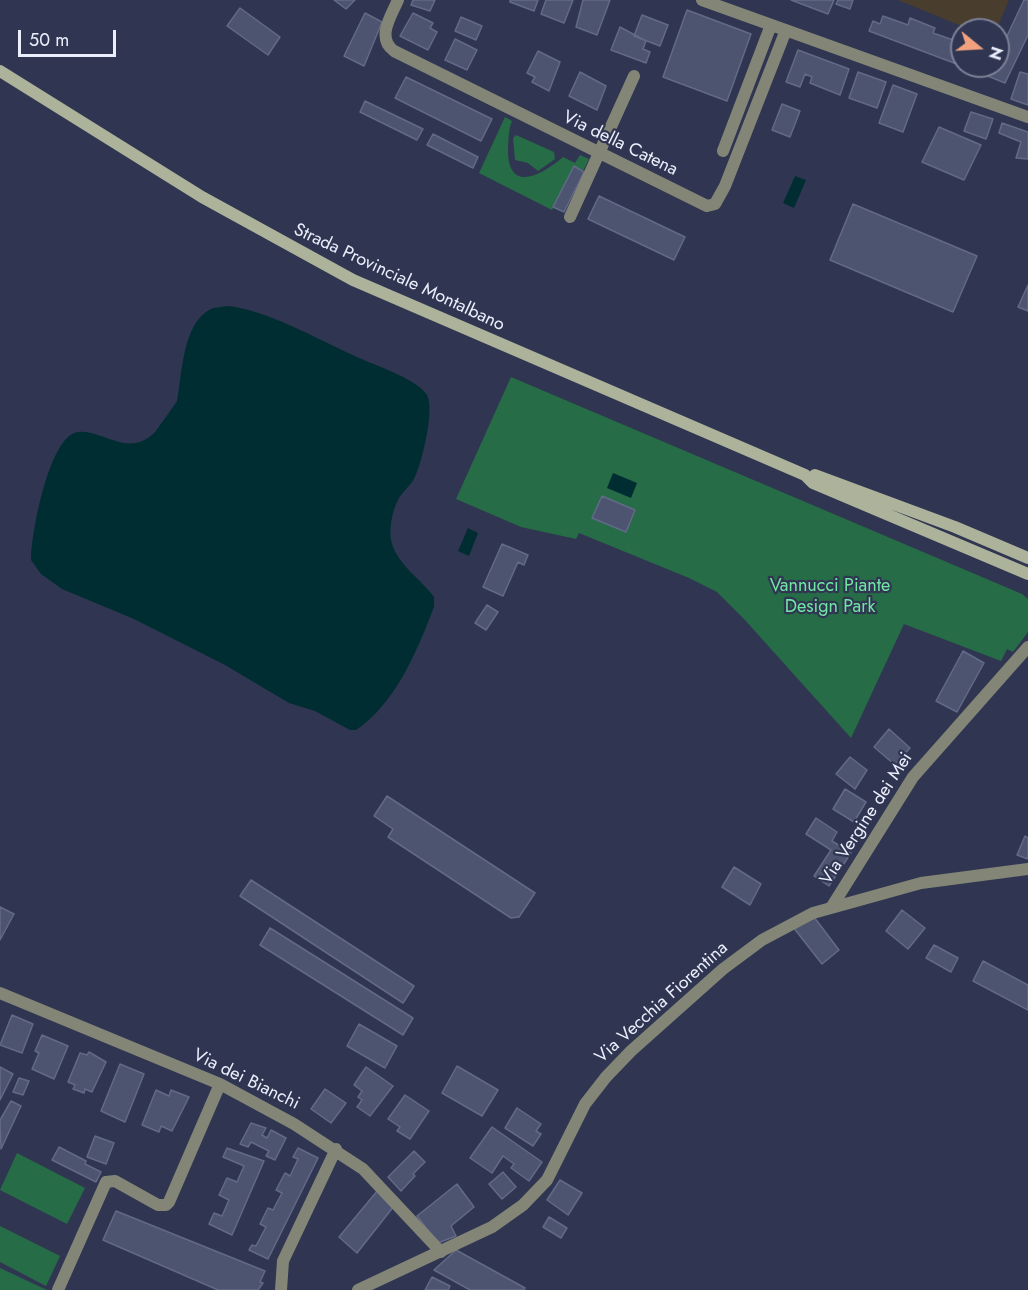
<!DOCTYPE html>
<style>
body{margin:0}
#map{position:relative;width:1028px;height:1290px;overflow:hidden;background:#303651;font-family:Jost,sans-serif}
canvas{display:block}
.north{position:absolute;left:950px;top:18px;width:60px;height:60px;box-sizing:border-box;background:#303651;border:2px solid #7b8096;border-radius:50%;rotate:108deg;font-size:16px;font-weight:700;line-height:24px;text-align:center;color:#ebeffd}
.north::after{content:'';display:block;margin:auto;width:21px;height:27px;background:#f1a17d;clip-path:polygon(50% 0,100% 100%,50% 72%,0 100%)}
.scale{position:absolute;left:18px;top:30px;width:98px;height:27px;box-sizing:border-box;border:3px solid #ebeffd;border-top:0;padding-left:8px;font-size:18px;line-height:21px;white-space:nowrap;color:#ebeffd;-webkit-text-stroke:4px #303651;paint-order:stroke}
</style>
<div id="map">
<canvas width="1028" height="1290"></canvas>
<div class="north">N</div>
<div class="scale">50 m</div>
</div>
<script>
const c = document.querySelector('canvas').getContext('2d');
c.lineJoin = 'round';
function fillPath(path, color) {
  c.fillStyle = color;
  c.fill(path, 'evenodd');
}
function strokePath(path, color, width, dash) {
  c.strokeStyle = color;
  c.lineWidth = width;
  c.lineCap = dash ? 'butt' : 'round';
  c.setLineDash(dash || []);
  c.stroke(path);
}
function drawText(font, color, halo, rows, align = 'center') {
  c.font = font + ' Jost,sans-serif';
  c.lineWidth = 4.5;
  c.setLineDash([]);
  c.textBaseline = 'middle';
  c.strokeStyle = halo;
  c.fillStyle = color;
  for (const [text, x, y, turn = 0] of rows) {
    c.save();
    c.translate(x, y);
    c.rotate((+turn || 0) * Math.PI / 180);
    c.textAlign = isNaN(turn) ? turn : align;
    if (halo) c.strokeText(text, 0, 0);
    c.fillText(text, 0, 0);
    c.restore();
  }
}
fillPath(new Path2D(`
 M898 0H1009L996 30H971Z`), '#493d2e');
fillPath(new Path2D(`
 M505 117 512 121C508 131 509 138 508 148 507 195 542 175 563 157L575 163 580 155 589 159 583 171 574 167 552 210 479 173Z
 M516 135 554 152 555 159 538 171 528 163 515 160 513 138Z
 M511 377 1022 594 1028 599V632L1013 652 1007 649 1001 661 904 624 851 738 744 619 717 592 689 578 579 533 576 539 521 527 456 499Z
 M17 1153 85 1188 67 1224 0 1190Z
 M0 1226 60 1256 46 1286 0 1262Z
 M0 1268 47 1290H0Z`), '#266c46');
fillPath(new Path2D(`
 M795 176 806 180 794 208 783 203Z
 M229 306C269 311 317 339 355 356 373 365 416 378 427 395 435 408 422 464 414 479 410 486 402 492 398 500 392 511 388 532 392 544 399 566 422 580 434 597V607C417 651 396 703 356 730H350L315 711 289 703 225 665 134 619 62 589 41 574 31 560C31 535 49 435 78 432 103 429 129 460 156 431 158 428 176 403 177 401 182 376 182 323 211 309 215 307 223 307 229 306Z
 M613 473 637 483 631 498 607 488Z
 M468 528 478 533 469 556 458 551Z`), '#002d32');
const building = new Path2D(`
 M334 0H355L346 9Z
 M413 0H435L430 11 411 5Z
 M510 0H538L534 11 510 2Z
 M546 0H573L564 23 541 14Z
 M583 0H610L597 35 576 27Z
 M791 0H834L828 14Z
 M838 0H853L850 9 836 4Z
 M1024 0H1028V35L1005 83 963 66H998V55Z
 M240 8 280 37 268 55 227 26Z
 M687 10 751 34 727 101 663 77Z
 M365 13 382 22 364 66 344 56Z
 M413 13 433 23 430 28 437 32 428 50 400 36Z
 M642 15 668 25 660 46 634 36Z
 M883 16 908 25 910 18 935 28 933 33 962 43V66L869 31 873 21 880 24Z
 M461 17 482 26 476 40 455 31Z
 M620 27 646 41 643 49 650 52 646 63 611 50Z
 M455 39 477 50 467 70 445 60Z
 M798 50 849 69 840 95 810 83 812 77 805 74 800 87 786 82Z
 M538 51 560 62 549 91 532 82 535 77 527 73Z
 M580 72 606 86 597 110 569 96Z
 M858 72 886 82 877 108 849 98Z
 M1020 72 1028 74V105L1011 99Z
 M406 77 492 119 481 141 395 98Z
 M893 85 917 94 903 132 879 123Z
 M365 101 423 129 417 140 360 112Z
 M782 104 800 111 790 137 772 130Z
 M971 112 993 119 986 139 964 131Z
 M1002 123 1028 132V159L1016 158 1021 142 999 133Z
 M939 127 981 145 964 180 922 162Z
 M433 134 478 157 473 168 427 145Z
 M574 166 584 172 564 212 553 207Z
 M599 196 685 237 674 260 588 219Z
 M853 204 977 256 953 312 830 260Z
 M1028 285V311L1018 307Z
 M602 496 635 510 626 532 592 518Z
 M502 544 528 555 524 565 518 562 503 596 483 587Z
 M487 605 498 612 486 630 475 623Z
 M963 651 984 663 957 712 936 701Z
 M889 729 910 748 895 765 874 747Z
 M850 757 867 770 855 789 836 774Z
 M845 789 866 802 854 822 833 809Z
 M387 796 535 893 519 917 511 918 388 837 393 829 374 816Z
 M816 818 837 832 832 841 851 853 829 886 814 876 831 850 806 834Z
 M1025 836 1028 838V859L1017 855Z
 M734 867 761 884 750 905 722 887Z
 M251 880 414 986 403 1003 240 896Z
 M0 907 14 914 0 940Z
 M902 910 925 928 908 949 886 931Z
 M814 917 839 950 822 964 793 927Z
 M270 928 413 1018 403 1035 260 945Z
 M934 945 958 958 951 972 926 958Z
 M983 961 1028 985V1010L973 981Z
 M12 1015 33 1024 22 1053 0 1045Z
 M359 1024 397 1046 385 1068 347 1046Z
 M42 1035 68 1046 54 1079 32 1069 39 1053 35 1051Z
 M89 1052 106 1062 92 1092 85 1089 84 1093 73 1089 75 1085 68 1082 80 1053 87 1055Z
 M120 1064 144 1074 125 1122 101 1111Z
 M457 1066 498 1090 482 1116 442 1093Z
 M0 1067 13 1074 0 1100Z
 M366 1067 393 1086 370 1116 357 1107 362 1100 358 1097 362 1091 354 1085Z
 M19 1078 29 1081 23 1095 13 1092Z
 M325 1089 346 1103 331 1123 311 1109Z
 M156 1090 169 1096 171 1090 189 1097 172 1131 161 1126 159 1132 142 1125Z
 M405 1095 429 1111 410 1139 397 1131 400 1127 388 1119Z
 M11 1101 21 1106 1 1149 0 1120Z
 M517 1108 541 1124 536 1131 541 1134 533 1146 505 1128Z
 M251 1123 266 1128 262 1135 267 1138 271 1130 286 1138 275 1160 266 1156 269 1151 251 1142 248 1147 240 1144Z
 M492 1127 542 1162 529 1181 511 1168 514 1164 503 1156 492 1173 470 1158Z
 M95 1136 114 1143 106 1164 87 1157Z
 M59 1147 86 1161 85 1164 101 1172 96 1182 52 1160Z
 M227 1148 264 1161 232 1235 209 1224 214 1213 222 1216 229 1200 219 1195 227 1178 237 1182 244 1166 223 1157Z
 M298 1148 318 1158 268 1259 249 1250 252 1245 256 1246 266 1227 260 1224 268 1208 273 1210 282 1193 276 1190 285 1173 290 1176 298 1159 293 1157Z
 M414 1151 425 1162 413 1174 415 1176 401 1191 388 1177Z
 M503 1172 516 1187 502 1199 489 1184Z
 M560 1180 582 1193 568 1215 547 1200Z
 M457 1184 474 1207 451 1226 456 1236 438 1243 417 1216Z
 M378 1190 394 1206 357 1253 339 1237Z
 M116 1211 265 1271 260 1282 263 1283 258 1290H218L103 1240Z
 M549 1217 567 1228 561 1238 543 1227Z
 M456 1250 525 1288 524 1290H470L434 1270Z
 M432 1277 450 1286 448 1290H425Z`);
fillPath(building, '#4d5470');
strokePath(building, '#626a88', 1.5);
strokePath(new Path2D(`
 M398 0C391 16 376 38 394 51L707 206 715 204 725 186 786 30
 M702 0 1028 117
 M723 151 771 25
 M570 217 634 76
 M831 908 913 777 1028 647
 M0 993 220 1084 294 1124 363 1169 441 1252
 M58 1290 106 1182 115 1181 158 1205H166L169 1202 220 1084
 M281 1290 283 1261 336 1149
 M358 1290 492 1227 523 1205 547 1180 585 1104 606 1077 631 1051 723 969 762 940 813 913 921 883 1028 869`), '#838677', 12);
strokePath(new Path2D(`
 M0 71 202 197 353 280 805 475 813 483 1028 574
 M815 475 955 527 1028 558`), '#adb29a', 12);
drawText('18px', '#ebeffd', '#303651', [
 ["Via della Catena",620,144,26],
 ["Strada Provinciale Montalbano",399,278,25],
 ["Via Vergine dei Mei",867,819,-57],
 ["Via Vecchia Fiorentina",662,1003,-42],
 ["Via dei Bianchi",246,1080,26]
]);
drawText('18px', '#70e8a3', '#303651', [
 ["Vannucci Piante",830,587],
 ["Design Park",830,608]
]);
</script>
